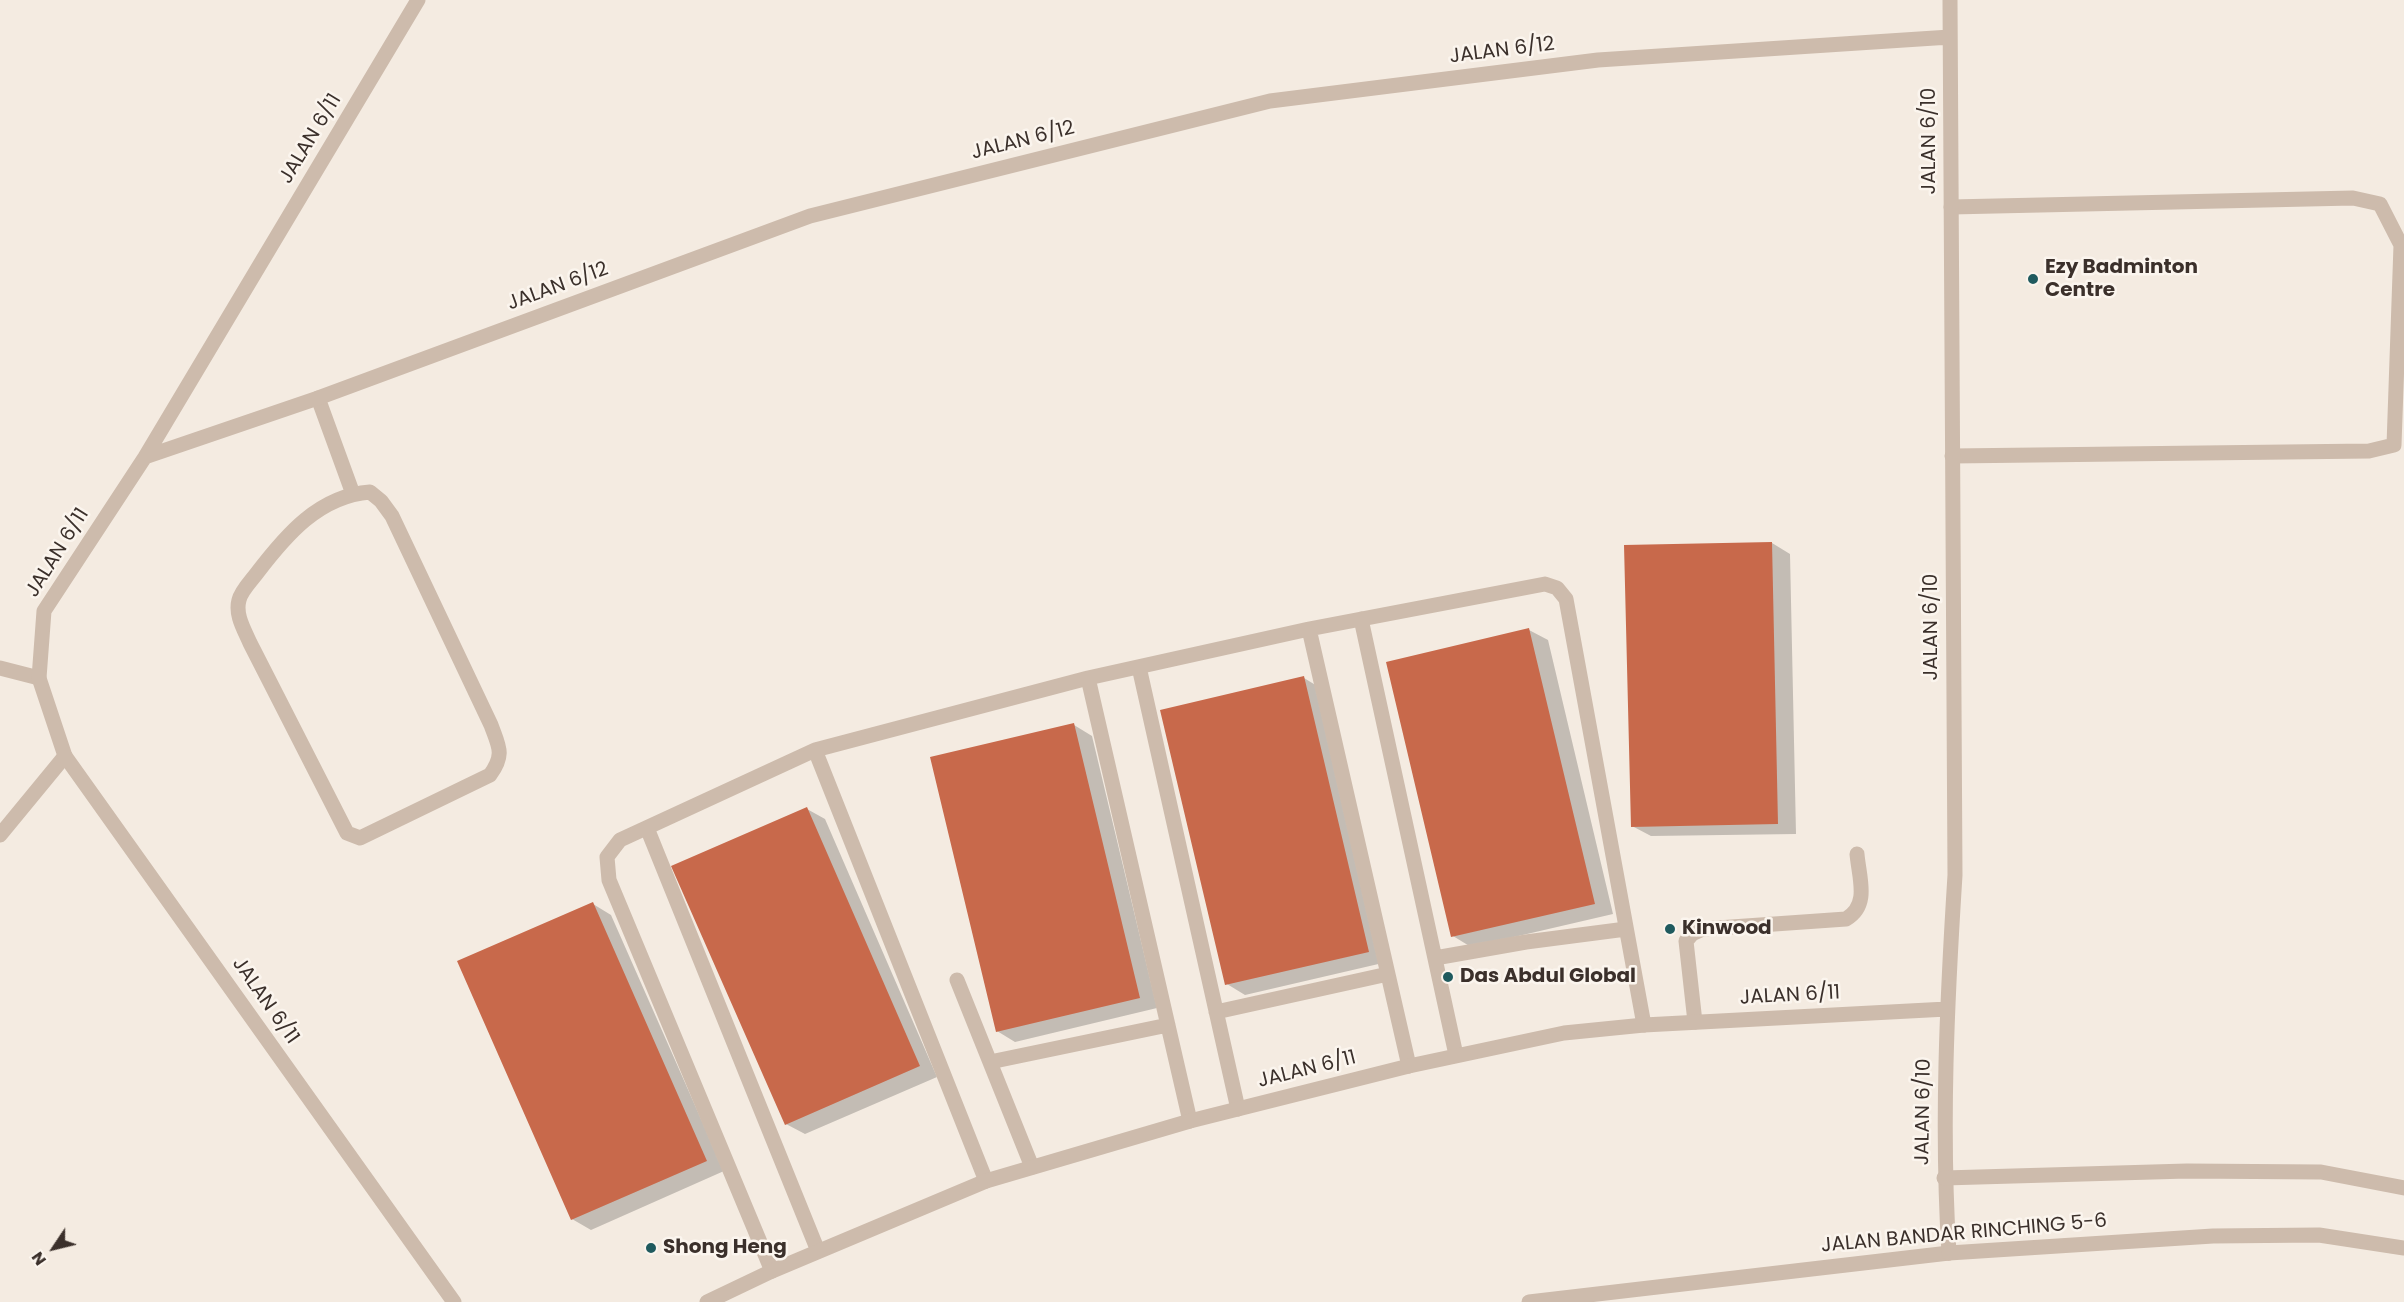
<!DOCTYPE html>
<style>
body{margin:0}
#map{position:relative;width:2404px;height:1302px;overflow:hidden;background:#f4ebe1;font-family:Poppins,sans-serif}
canvas{display:block}
.north{position:absolute;left:24px;top:1218px;width:60px;height:60px;-webkit-text-stroke:4px #fbf5ee;paint-order:stroke;rotate:235deg;font-size:16px;font-weight:700;line-height:24px;text-align:center;color:#3b302b}
.north::after{content:'';display:block;margin:auto;width:21px;height:27px;background:#3b302b;clip-path:polygon(50% 0,100% 100%,50% 72%,0 100%)}
</style>
<div id="map">
<canvas width="2404" height="1302"></canvas>
<div class="north">N</div>
</div>
<script>
const c = document.querySelector('canvas').getContext('2d');
c.lineJoin = 'round';
function fillPath(path, color) {
  c.fillStyle = color;
  c.fill(path, 'evenodd');
}
function strokePath(path, color, width, dash) {
  c.strokeStyle = color;
  c.lineWidth = width;
  c.lineCap = dash ? 'butt' : 'round';
  c.setLineDash(dash || []);
  c.stroke(path);
}
function drawText(font, color, halo, rows, align = 'center') {
  c.font = font + ' Poppins,sans-serif';
  c.lineWidth = 5;
  c.setLineDash([]);
  c.textBaseline = 'middle';
  c.strokeStyle = halo;
  c.fillStyle = color;
  for (const [text, x, y, turn = 0] of rows) {
    c.save();
    c.translate(x, y);
    c.rotate((+turn || 0) * Math.PI / 180);
    c.textAlign = isNaN(turn) ? turn : align;
    if (halo) c.strokeText(text, 0, 0);
    c.fillText(text, 0, 0);
    c.restore();
  }
}
fillPath(new Path2D(`
 M1772 543 1790 554 1796 834 1651 836 1632 826Z
 M1529 630 1548 640 1613 914 1471 947 1453 936Z
 M1304 678 1322 689 1387 962 1245 995 1227 984Z
 M1074 725 1092 736 1157 1008 1015 1042 997 1031Z
 M807 809 825 819 937 1077 805 1134 786 1124Z
 M593 904 611 915 724 1171 591 1230 572 1219Z`), '#0003');
fillPath(new Path2D(`
 M1772 542 1778 824 1631 827 1624 545Z
 M1529 628 1595 904 1451 937 1386 662Z
 M1304 676 1369 952 1225 985 1160 710Z
 M1074 723 1140 998 996 1032 930 757Z
 M807 807 920 1066 785 1125 671 866Z
 M593 902 707 1161 571 1220 457 961Z`), '#c8694b');
strokePath(new Path2D(`
 M1951 207 2353 198 2380 204 2401 245 2394 445 2369 451 1952 456
 M318 398 353 494
 M370 492 381 501 392 516 491 725C499 747 505 754 490 775L360 838 347 833 250 643C244 629 235 615 239 600 241 591 251 581 257 573 286 535 319 496 370 492Z
 M1361 619 1456 1055
 M1309 629 1409 1066
 M1139 667 1238 1109
 M0 668 39 678
 M1088 678 1190 1121
 M815 750 1088 678 1309 629 1545 584 1557 588 1566 599 1644 1025
 M647 828 818 1251
 M0 835 65 756
 M1435 958 1526 942 1626 929
 M957 980 1032 1167
 M1216 1012 1388 974
 M1695 1022 1686 941 1692 934 1703 929 1846 919C1870 905 1859 878 1857 854
 M990 1062 1168 1025
 M772 1271 609 880 607 857 620 840 815 750 986 1181
 M1529 1302 1949 1253`), '#cdbbac', 15);
strokePath(new Path2D(`
 M418 0 145 457 44 611 39 678 65 756 454 1302
 M145 457 318 398 810 216 1270 101 1598 60 1950 37
 M1949 1253C1941 1127 1947 1001 1955 875L1950 0
 M707 1302 772 1271 986 1181 1190 1121 1409 1066 1564 1033 1644 1025 1947 1009`), '#cdbbac', 15);
strokePath(new Path2D(`
 M1944 1178 2187 1171 2321 1172 2404 1188
 M1949 1253 2213 1236 2319 1235 2404 1248`), '#cdbbac', 15);
for (const [x, y, r, color] of [
 [2033,279,6,"#1f5a5e"],
 [1670,929,6,"#1f5a5e"],
 [1448,977,6,"#1f5a5e"],
 [651,1248,6,"#1f5a5e"]
]) {
  const dot = new Path2D();
  dot.arc(x, y, r, 0, 2 * Math.PI);
  c.fillStyle = color;
  c.fill(dot);
  strokePath(dot, '#fbf5ee', 2);
}
drawText('20px', '#3b302b', '#fbf5ee', [
 ["JALAN 6/12",1502,51,-7],
 ["JALAN 6/11",311,139,-59],
 ["JALAN 6/12",1023,141,-14],
 ["JALAN 6/10",1930,141,-90],
 ["JALAN 6/12",558,287,-20],
 ["JALAN 6/11",58,553,-58],
 ["JALAN 6/10",1932,627,-90],
 ["JALAN 6/11",1790,996,-3],
 ["JALAN 6/11",265,1001,55],
 ["JALAN 6/11",1307,1070,-14],
 ["JALAN 6/10",1924,1112,-89],
 ["JALAN BANDAR RINCHING 5-6",1964,1234,-5]
]);
drawText('bold 20px', '#3b302b', '#fbf5ee', [
 ["Ezy Badminton",2045,268],
 ["Centre",2045,291],
 ["Kinwood",1682,929],
 ["Das Abdul Global",1460,977],
 ["Shong Heng",663,1248]
], 'left');
</script>
